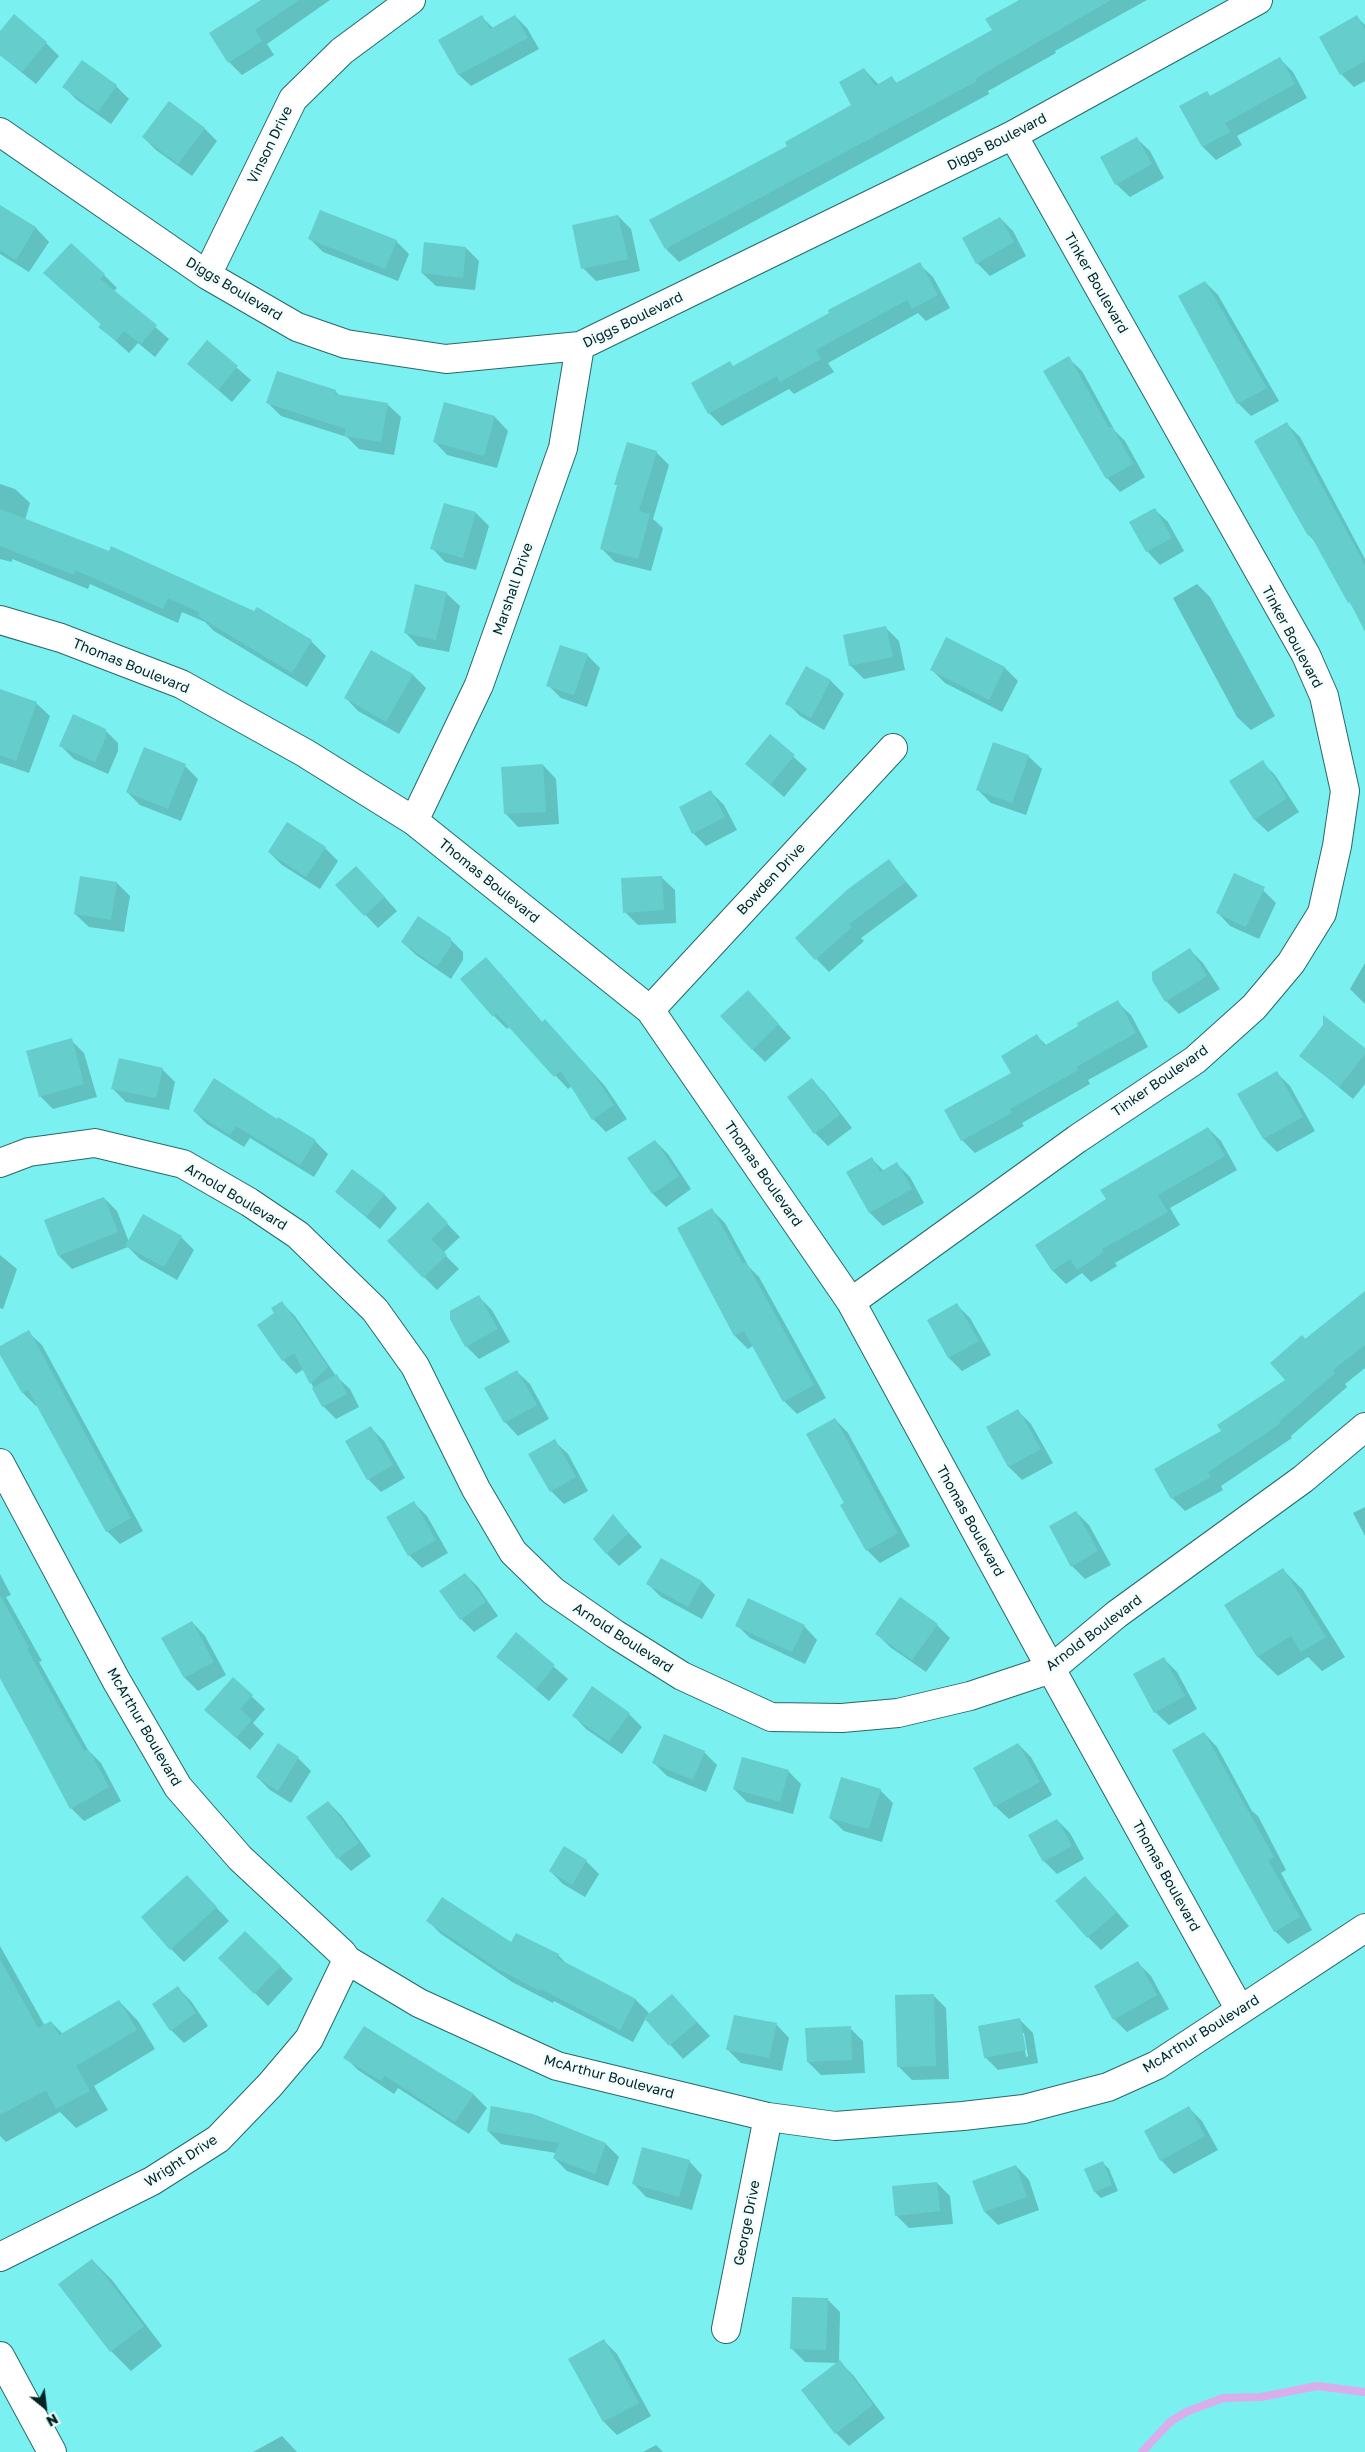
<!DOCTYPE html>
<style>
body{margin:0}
#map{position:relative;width:1365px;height:2452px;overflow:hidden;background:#7af0f0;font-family:"Golos Text",sans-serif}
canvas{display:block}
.north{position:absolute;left:20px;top:2382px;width:50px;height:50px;-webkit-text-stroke:4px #f3fdfd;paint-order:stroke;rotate:151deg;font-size:14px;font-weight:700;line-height:20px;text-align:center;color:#002425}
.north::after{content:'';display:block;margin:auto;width:18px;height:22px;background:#002425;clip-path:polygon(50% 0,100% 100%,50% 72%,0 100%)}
</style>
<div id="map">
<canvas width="1365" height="2452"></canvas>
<div class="north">N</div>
</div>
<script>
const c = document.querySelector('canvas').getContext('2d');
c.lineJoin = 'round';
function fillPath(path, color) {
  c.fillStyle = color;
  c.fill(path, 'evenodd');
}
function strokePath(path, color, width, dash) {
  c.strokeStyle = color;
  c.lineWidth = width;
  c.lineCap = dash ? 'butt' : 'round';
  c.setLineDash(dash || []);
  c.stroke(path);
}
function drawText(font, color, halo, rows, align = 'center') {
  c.font = font + ' "Golos Text",sans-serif';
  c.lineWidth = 5;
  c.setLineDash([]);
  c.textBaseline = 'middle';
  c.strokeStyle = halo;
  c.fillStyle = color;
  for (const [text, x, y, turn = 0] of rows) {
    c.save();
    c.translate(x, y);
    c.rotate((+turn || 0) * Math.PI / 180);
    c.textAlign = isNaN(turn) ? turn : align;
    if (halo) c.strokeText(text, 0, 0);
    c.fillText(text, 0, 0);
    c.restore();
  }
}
fillPath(new Path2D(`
 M263 0H330L267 44 274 55 242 75 229 62Z
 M1033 0H1147L1055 51 1056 53 988 91 989 94 679 262 666 249 789 147 853 106 864 69 879 85 892 78 898 84 993 31Z
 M515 16 527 28 539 49 471 86 459 75 440 40 482 17 493 28Z
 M1357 17 1365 25V81L1354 87 1341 74Z
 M0 33 46 43 59 56 36 84 0 55Z
 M1280 59 1293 72 1307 98 1237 136 1242 145 1216 160 1203 147 1207 92 1211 97Z
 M116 86 129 99 111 124 77 100 64 87Z
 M204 128 217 141 192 176 156 150 143 137Z
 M1136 138 1150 151 1164 178 1130 197 1116 184Z
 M1 207 36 228 49 242 29 272 0 254Z
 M618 216 631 229 640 271 596 281 583 268Z
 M1000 218 1013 231 1026 256 990 276 977 263Z
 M310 239 396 241 409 254 398 281 323 252Z
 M466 248 479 261 475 290 436 286 422 273Z
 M919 264 933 277 950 308 926 321 918 313 828 363 834 372 794 394 789 389 722 426 709 413 734 367Z
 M104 275 117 288 114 291 169 339 155 357 138 343 129 353 100 327 102 325 58 286Z
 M1205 282 1218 295 1279 401 1251 416 1238 403Z
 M207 342 251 380 232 402 188 364Z
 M1068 358 1082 371 1115 431 1125 441 1145 477 1120 492 1107 478Z
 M335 391 340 396 387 404 401 417 394 455 359 449 347 437 281 416 268 403Z
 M444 404 495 417 508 431 497 468 447 455 434 441Z
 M1287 424 1300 437 1365 559V629L1316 543 1309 535Z
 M656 452 669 465 653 519 663 528 651 571 615 562 602 549 618 486 616 484Z
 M0 484 15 489 30 503 25 520 255 613 257 609 311 641 326 656 307 687 214 631 205 622 182 612 178 623 90 584 88 589 12 559V562L0 559Z
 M1154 509 1168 522 1184 551 1160 565 1147 551 1131 522Z
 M476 513 489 526 476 570 445 562 432 548Z
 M1197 584 1210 597 1275 716 1251 730 1237 717 1173 598Z
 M446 593 460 606 449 652 418 646 405 632Z
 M886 628 899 641 905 670 864 679 850 665Z
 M372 652 413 675 426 688 399 734 358 711 345 697Z
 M587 655 600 668 587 707 561 698 548 685Z
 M806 668 831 681 844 694 824 730 800 716 787 703Z
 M1005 668 1018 681 1002 712 945 683 932 670Z
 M0 690 36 703 50 716 29 773 0 763Z
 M105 730 118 743V751L108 774 74 759 61 746Z
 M770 736 807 769 784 797 760 776Z
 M1028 756 1042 769 1026 815 991 803 978 790Z
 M1262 762 1275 775 1299 812 1268 832 1254 819Z
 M543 765 556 779 559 824 518 827 505 813Z
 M185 766 198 779 181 821 140 805 127 792Z
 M711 792 724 805 737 830 706 846 693 833Z
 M325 848 338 861 320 889 282 865 269 852Z
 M889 861 918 896 861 938 864 941 829 972 796 938Z
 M661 877 675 890 676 923 638 925 625 912Z
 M369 880 397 911 378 928 337 885Z
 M117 883 130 896 124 932 89 927 75 914Z
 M1263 890 1276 903 1259 939 1230 926 1217 912Z
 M450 939 463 952V960L451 979 416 955 402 942Z
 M1190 950 1203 963 1220 989 1179 1014 1166 1001Z
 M1365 963V1004L1350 989Z
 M499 972 543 1023 558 1034 605 1086 627 1119 606 1132 593 1119 572 1086 568 1089 510 1026 507 1029 494 1016Z
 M1117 1002 1131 1015 1148 1047 1088 1080 1090 1084 1022 1123 1024 1126 975 1153 962 1140 1013 1074 1037 1036 1047 1046Z
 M761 1005 791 1038 765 1062 752 1049Z
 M71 1040 84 1053 97 1097 53 1109 40 1096Z
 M1365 1049V1084L1353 1099 1300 1055Z
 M162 1069 175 1082 169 1110 126 1102 113 1089Z
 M1277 1073 1290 1086 1315 1131 1277 1152 1264 1139 1239 1094Z
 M812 1080 825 1093 852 1128 828 1146 815 1133Z
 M194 1111 277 1121 315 1141 328 1154 314 1177 250 1138 244 1147 207 1124Z
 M1208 1128 1221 1141 1237 1170 1170 1208 1180 1225 1115 1263 1117 1266 1091 1282 1082 1273 1066 1284 1053 1271 1037 1245 1107 1199Z
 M655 1141 668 1154 691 1189 666 1207 653 1194 629 1159Z
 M872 1159 884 1171 897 1164 910 1177 924 1203 883 1226 870 1213Z
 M336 1192 384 1194 397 1208 380 1229Z
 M104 1198 117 1211 129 1242 181 1237 194 1250 177 1280 140 1259 128 1247 72 1269 59 1256Z
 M428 1204 460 1237 443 1253 459 1269 437 1290 424 1277Z
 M712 1210 725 1223 749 1267 759 1277 826 1398 797 1414 784 1401 754 1345 748 1349 735 1336Z
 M0 1255 17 1269 3 1309 0 1308Z
 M1365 1293V1368L1345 1384 1347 1387 1291 1436 1292 1438 1221 1486 1223 1490 1185 1511 1172 1498 1286 1380 1306 1340Z
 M479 1297 492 1310 510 1342 479 1359 466 1346Z
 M282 1303 295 1316 336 1376 350 1389 359 1407 336 1419 323 1406 304 1369 296 1374 283 1360 259 1325 276 1314Z
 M957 1305 970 1318 991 1355 962 1371 949 1358Z
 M28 1332 42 1345 143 1531 120 1544 107 1531 37 1405 36 1406 23 1393 0 1353V1348Z
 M516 1371 530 1384 549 1419 518 1436 505 1422 486 1388Z
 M1018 1411 1031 1424 1053 1463 1022 1480 1009 1467 988 1428Z
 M835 1419 848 1433 910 1546 880 1563 867 1550 846 1503Z
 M371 1428 384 1441 405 1478 381 1492 368 1479Z
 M554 1441 568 1454 588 1491 564 1504 551 1491Z
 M414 1503 427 1516 448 1553 422 1568 409 1555Z
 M1365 1507V1536L1353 1513Z
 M1076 1512 1089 1525 1111 1565 1085 1579 1072 1566Z
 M613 1516 642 1547 619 1566 606 1553Z
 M661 1560 702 1582 715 1595 702 1619 661 1597 648 1584Z
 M1283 1570 1303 1590 1345 1657 1322 1671 1308 1657 1278 1676 1258 1657 1226 1605Z
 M0 1574 11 1595 6 1597 42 1661 39 1662 88 1750 101 1763 121 1801 84 1821 71 1808 0 1678Z
 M465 1574 478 1587 498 1616 474 1632 461 1619 441 1591Z
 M192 1622 205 1636 226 1675 198 1691 185 1678 163 1638Z
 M737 1625 804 1626 817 1640 805 1664 750 1638Z
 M937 1625 950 1638 926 1672 890 1647 876 1633Z
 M516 1634 568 1679 549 1701 498 1657Z
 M1164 1659 1177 1672 1197 1709 1169 1725 1155 1712Z
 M233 1679 265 1709 253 1723 264 1734 250 1750 205 1710Z
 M629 1714 642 1727 622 1754 586 1729 573 1715Z
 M1204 1733 1217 1747 1252 1811 1258 1816 1286 1870 1281 1873 1312 1930 1288 1944 1275 1931Z
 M1018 1744 1031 1757 1052 1795 1009 1819 995 1806Z
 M704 1752 717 1765 706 1792 667 1776 654 1763Z
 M298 1758 311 1771 291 1803 270 1790 257 1777Z
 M788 1771 801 1784 793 1814 747 1802 734 1789Z
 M880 1790 893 1803 882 1842 844 1831 830 1818Z
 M328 1802 341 1815 371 1856 351 1871 338 1858Z
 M1057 1820 1070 1833 1084 1859 1057 1874 1044 1861Z
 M586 1861 599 1874 585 1897 563 1884 550 1871Z
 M200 1890 229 1921 184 1962 171 1949Z
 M1098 1890 1129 1926 1101 1950 1088 1937Z
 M428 1921 558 1955 567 1964 636 2000 649 2013 646 2018 672 1995 710 2036 683 2059 646 2018 633 2042 554 2001 553 2003 512 1982 441 1934Z
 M0 1946 45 2026 51 2022 63 2034 119 2001 138 2021 155 2049 94 2086 108 2110 76 2128 60 2112 6 2142 0 2136Z
 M1138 1963 1151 1976 1169 2009 1127 2032 1114 2019Z
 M280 1966 293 1979 268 2006 233 1971Z
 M178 1988 191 2001 208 2026 184 2043 171 2030Z
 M933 1995 946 2008 949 2079 912 2080 899 2067Z
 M1020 2020 1033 2033 1038 2063 998 2070 985 2057ZM1022 2033H1024L1028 2056 1026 2057Z
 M776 2024 789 2038 782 2071 741 2063 728 2050Z
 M364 2027 474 2095 487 2108 469 2134 398 2088 394 2094 358 2070 345 2057Z
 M850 2028 863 2041 865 2073 821 2075 808 2062Z
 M1189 2108 1202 2121 1218 2150 1174 2174 1161 2160 1145 2132Z
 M533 2115 606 2144 619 2157 608 2186 567 2171 554 2158 556 2153 501 2144 488 2131Z
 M689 2161 702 2175 692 2210 646 2197 633 2183Z
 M1103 2163 1109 2169 1118 2191 1101 2198 1095 2192 1086 2170Z
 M1016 2166 1029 2180 1039 2210 998 2225 985 2212Z
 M937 2183 950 2196 953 2224 909 2228 896 2215Z
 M92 2260 112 2280 162 2346 131 2371 111 2351Z
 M827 2299 840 2312 839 2361 853 2375 885 2418 849 2446 836 2433 839 2363 805 2362 792 2349Z
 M604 2341 617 2354 651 2416 617 2435 604 2422 570 2360Z
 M282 2436 297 2452H253Z
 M656 2445 663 2452H643Z`), '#0003');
strokePath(new Path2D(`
 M1142 2452 1170 2422 1186 2412 1223 2398 1261 2397 1317 2386 1365 2392`), '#d9aeeb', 8);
fillPath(new Path2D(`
 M261 0H299L255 30 262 41 228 63 209 33Z
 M1019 0H1111L976 78 977 81 665 249 649 220 787 146 785 142 851 105 839 82 864 68 875 86 892 76 896 83 992 30 985 19Z
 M14 14 47 42 22 72 0 55V31Z
 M482 15 490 29 515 15 528 38 458 75 438 40Z
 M1357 15 1365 29V61L1340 75 1319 37Z
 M1280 57 1295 84 1225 123 1230 132 1202 147 1179 106 1207 91 1210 96Z
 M82 60 117 85 98 112 62 87Z
 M169 101 205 128 178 164 142 137Z
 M1137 137 1152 164 1115 185 1100 157Z
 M0 205 36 227 16 260 0 250Z
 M320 210 397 240 385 269 308 239Z
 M618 215 628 259 581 269 572 225Z
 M1000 217 1014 242 976 264 962 238Z
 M424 242 466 247 463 278 421 273Z
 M71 243 105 274 100 279 157 325 141 344 124 331 116 341 98 327 101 324 43 273Z
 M920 262 938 295 912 309 907 300 816 350 821 359 780 382 777 376 708 414 691 383 730 361 733 366 829 313 828 310Z
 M1205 281 1267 388 1237 404 1178 296Z
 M207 340 238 366 218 390 187 364Z
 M1069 356 1109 428 1112 426 1133 464 1106 479 1043 371Z
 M277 371 336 390 335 394 388 403 381 442 344 436 346 429 266 403Z
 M444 402 495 416 484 456 433 442Z
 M1287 422 1365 565V632L1350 602 1348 603 1310 534 1308 536 1254 441Z
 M627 442 657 451 639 511 650 514 638 559 600 549 617 485H614Z
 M444 503 476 512 463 558 430 549Z
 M1155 508 1172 538 1146 552 1129 522Z
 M0 509 109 551 111 546 254 611 257 607 312 640 292 673 198 616 199 612 168 598 163 609 75 570 74 575 0 546Z
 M415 584 447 592 436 640 404 633Z
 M886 626 893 657 849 666 843 635Z
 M946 637 1005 667 989 700 930 670Z
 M560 645 588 654 574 695 546 686Z
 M371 650 413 674 386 722 344 698Z
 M806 666 831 680 811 718 785 704Z
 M0 689 37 702 16 761 0 755Z
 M73 714 106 729V737L95 762 59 746Z
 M770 734 795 755 770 785 745 764Z
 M993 742 1029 755 1012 803 976 790Z
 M144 747 186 764 168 809 126 792Z
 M1263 760 1287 798 1254 820 1229 781Z
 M543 764 546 812 504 814 501 767Z
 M711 790 725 817 692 834 679 807Z
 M287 822 326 847 306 877 268 852Z
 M889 859 906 882 849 924 852 927 815 960 795 938 848 889Z
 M356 866 385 897 364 916 335 885Z
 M1234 873 1265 887 1246 927 1216 913Z
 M80 876 117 882 111 920 74 914Z
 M662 876 664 910 623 913 621 878Z
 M418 916 451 938V946L437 967 401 942Z
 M1190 948 1207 976 1165 1002 1152 980V972Z
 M486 957 542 1022 545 1019 592 1072 614 1105 592 1120 561 1071 554 1077 496 1013 493 1017 460 979Z
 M748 990 779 1024 752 1050 720 1016Z
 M1118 1000 1136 1033 1076 1067 1078 1070 1010 1109 1012 1113 961 1141 944 1110 1011 1073 1001 1056 1037 1034 1044 1046 1078 1026 1077 1023Z
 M1323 1015 1365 1048V1054L1339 1087 1299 1056 1323 1025Z
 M72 1038 84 1084 39 1097 26 1051Z
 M119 1058 163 1068 156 1098 111 1089Z
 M1277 1071 1303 1117 1263 1139 1237 1094Z
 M214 1078 277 1119 278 1117 316 1140 300 1165 236 1126 230 1135 193 1111Z
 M812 1078 840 1115 814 1134 787 1097Z
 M1208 1127 1225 1156 1158 1195 1168 1212 1102 1249 1104 1252 1077 1270 1070 1259 1052 1271 1035 1245 1106 1199 1100 1190Z
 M655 1140 679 1176 652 1194 627 1158Z
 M872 1157 880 1172 897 1162 912 1189 869 1213 846 1172Z
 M352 1169 385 1194 366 1217 335 1192Z
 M104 1197 118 1232 58 1256 44 1220Z
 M428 1202 448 1223 431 1239 447 1255 423 1278 387 1241Z
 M712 1208 743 1264 746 1262 814 1385 783 1402 744 1331 734 1336 677 1228Z
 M143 1214 182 1236 164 1267 125 1246Z
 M1365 1291V1345L1333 1370 1335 1373 1279 1422 1280 1424 1208 1472 1211 1477 1171 1499 1154 1469 1221 1431 1217 1425 1285 1380 1270 1363 1302 1335 1305 1339Z
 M479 1295 498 1329 465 1347 450 1319V1311Z
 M282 1301 328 1367 310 1384 294 1353 282 1361 257 1325 274 1313 271 1308Z
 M957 1303 979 1341 948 1358 927 1320Z
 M29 1330 131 1518 106 1532 28 1390 22 1393 0 1355V1346Z
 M517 1370 537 1405 504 1423 484 1388Z
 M337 1374 347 1394 322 1407 312 1388Z
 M1018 1409 1041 1449 1008 1467 986 1427Z
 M835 1418 898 1533 866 1551 840 1505 844 1503 806 1434Z
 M371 1426 393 1465 367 1480 345 1441Z
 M555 1439 576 1477 550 1492 528 1454Z
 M414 1501 436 1540 408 1556 386 1517Z
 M1076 1511 1098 1551 1071 1567 1049 1526Z
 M613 1514 629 1533 606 1554 593 1539Z
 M661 1558 702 1581 688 1607 646 1584Z
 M1283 1568 1326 1637 1301 1652 1291 1636 1257 1657 1224 1605Z
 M465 1573 486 1602 460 1620 439 1591Z
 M0 1595 29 1648 27 1649 84 1751 88 1749 109 1787 70 1809 0 1677Z
 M900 1597 938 1624 912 1660 875 1634Z
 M748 1598 805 1625 792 1652 735 1626Z
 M192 1621 214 1662 184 1678 161 1638Z
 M516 1632 555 1665 536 1689 496 1657Z
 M1164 1657 1185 1696 1154 1713 1133 1674Z
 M233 1677 253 1695 240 1709 252 1720 236 1738 204 1710Z
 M592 1686 630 1713 609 1742 572 1716Z
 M1204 1732 1274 1857 1268 1860 1300 1917 1274 1932 1172 1750Z
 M664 1734 705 1751 693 1780 652 1763Z
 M278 1743 299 1757 278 1791 256 1777Z
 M1018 1743 1040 1782 994 1807 973 1768Z
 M742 1757 789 1770 780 1802 733 1789Z
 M841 1777 881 1789 869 1829 829 1818Z
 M328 1801 359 1843 337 1859 306 1817Z
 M1057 1819 1072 1846 1043 1862 1028 1835Z
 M564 1846 587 1860 572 1885 549 1871Z
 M187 1875 217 1907 170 1950 141 1917Z
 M1085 1876 1117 1912 1087 1938 1055 1901Z
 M442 1897 511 1942 516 1933 559 1954 557 1958 636 1999 620 2030 541 1989 540 1991 498 1969 426 1921Z
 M245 1931 281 1966 254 1994 218 1958Z
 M0 1959 38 2028 51 2021 59 2035 119 2000 137 2030 76 2066 90 2091 56 2109 46 2090 0 2115Z
 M1138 1961 1157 1995 1113 2020 1094 1986Z
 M178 1986 196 2013 170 2031 152 2004Z
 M672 1994 697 2022 669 2046 644 2018Z
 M934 1994 936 2066 897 2067 895 1995Z
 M734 2015 777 2023 769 2058 726 2050Z
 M1020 2018 1026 2050 984 2058 978 2026Z
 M364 2026 474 2094 455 2122 385 2076 381 2081 343 2058Z
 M851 2026 852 2060 807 2062 805 2028Z
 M491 2106 533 2114 606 2143 595 2174 553 2158 559 2143 487 2131Z
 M1189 2106 1205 2136 1160 2161 1144 2131Z
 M642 2147 690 2160 679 2197 632 2184Z
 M1103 2161 1112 2185 1094 2192 1084 2169Z
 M1016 2165 1027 2197 984 2212 972 2181Z
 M937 2182 940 2211 895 2216 892 2186Z
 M92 2259 144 2326 110 2352 58 2284Z
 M792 2297 828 2298 826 2350 790 2349Z
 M604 2339 639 2403 603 2422 568 2359Z
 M840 2360 873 2405 835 2434 801 2390Z`), '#66cdcd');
const street = new Path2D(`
 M0 132 207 275 297 327 346 344 446 359 580 346 1013 135 1258 0
 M207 275 293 99 342 51 411 0
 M0 620 61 638 181 684 305 753 414 821 650 1010 851 1302 1051 1669 1240 2010
 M414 821 479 685 563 448 580 346
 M650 1010 893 748
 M0 1163 29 1152 95 1143 183 1164 249 1202 298 1235 375 1310 415 1366 476 1489 513 1552 553 1591 615 1634 682 1676 771 1717 842 1718 898 1713 970 1696 1051 1669 1117 1614 1303 1479 1365 1427
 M851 1302 1077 1139 1195 1060 1254 1007 1291 963 1322 913 1337 846 1345 791 1324 696 1306 655 1013 135
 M0 1463 116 1680 178 1787 240 1858 342 1953 347 1960 419 2003 557 2066 768 2117 835 2126 963 2116 1024 2109 1108 2087 1157 2065 1365 1928
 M0 2257 152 2181 218 2139 270 2085 309 2039 347 1960
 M726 2329 768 2117`);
const secondary = new Path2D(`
 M0 2356 52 2452`);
strokePath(street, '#296869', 30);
strokePath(secondary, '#296869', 30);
strokePath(street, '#fff', 28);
strokePath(secondary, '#fff', 28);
drawText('14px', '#002425', '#f3fdfd', [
 ["Diggs Boulevard",997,142,-27],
 ["Vinson Drive",270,145,-64],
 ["Tinker Boulevard",1096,283,60],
 ["Diggs Boulevard",234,289,31],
 ["Diggs Boulevard",633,320,-26],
 ["Marshall Drive",513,589,-71],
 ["Tinker Boulevard",1292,637,62],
 ["Thomas Boulevard",131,666,22],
 ["Bowden Drive",771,879,-47],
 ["Thomas Boulevard",489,881,39],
 ["Tinker Boulevard",1160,1081,-35],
 ["Thomas Boulevard",763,1174,55],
 ["Arnold Boulevard",236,1197,31],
 ["Thomas Boulevard",970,1521,61],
 ["Arnold Boulevard",1094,1633,-37],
 ["Arnold Boulevard",623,1638,33],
 ["McArthur Boulevard",144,1727,60],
 ["Thomas Boulevard",1166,1876,61],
 ["McArthur Boulevard",1201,2034,-32],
 ["McArthur Boulevard",609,2077,15],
 ["Wright Drive",181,2161,-33],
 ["George Drive",747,2223,-79]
]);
</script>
